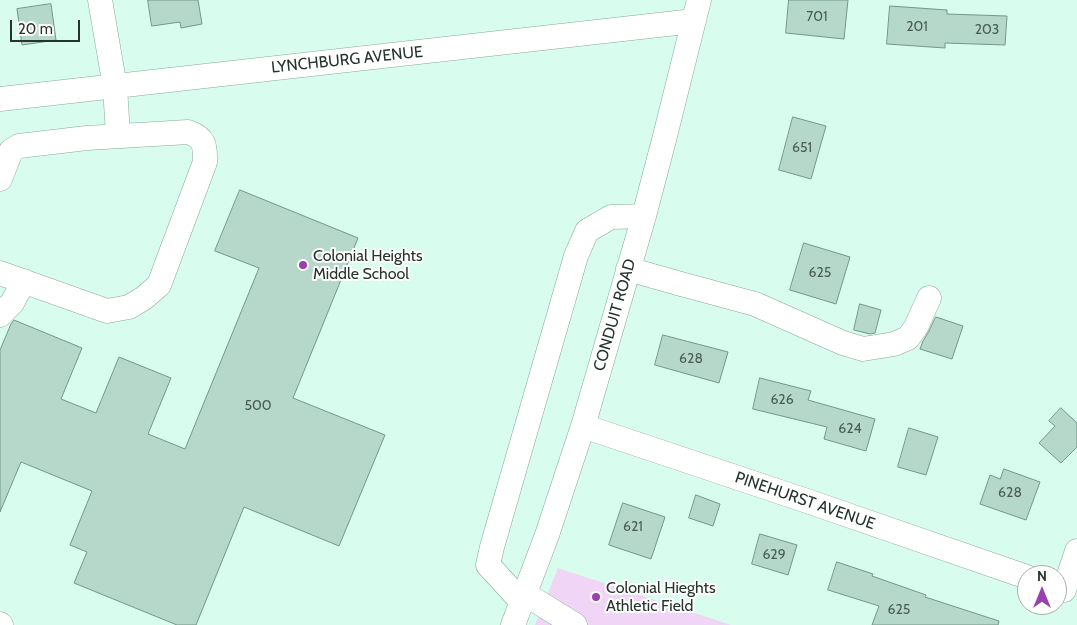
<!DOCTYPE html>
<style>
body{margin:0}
#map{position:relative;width:1077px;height:625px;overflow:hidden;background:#d8fced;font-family:Cabin,sans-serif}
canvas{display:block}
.north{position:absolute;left:1017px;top:565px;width:50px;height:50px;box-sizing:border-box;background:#fff;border:1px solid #a8aeab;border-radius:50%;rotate:0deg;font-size:14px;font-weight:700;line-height:20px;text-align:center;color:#26342e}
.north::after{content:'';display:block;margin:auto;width:18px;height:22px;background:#9941ae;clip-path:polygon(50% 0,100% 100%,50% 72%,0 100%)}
.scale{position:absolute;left:10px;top:20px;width:70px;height:22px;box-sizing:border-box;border:2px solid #26342e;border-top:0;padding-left:6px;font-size:15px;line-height:18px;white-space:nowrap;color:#26342e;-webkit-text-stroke:4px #fff;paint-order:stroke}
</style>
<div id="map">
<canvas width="1077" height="625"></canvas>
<div class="north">N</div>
<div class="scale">20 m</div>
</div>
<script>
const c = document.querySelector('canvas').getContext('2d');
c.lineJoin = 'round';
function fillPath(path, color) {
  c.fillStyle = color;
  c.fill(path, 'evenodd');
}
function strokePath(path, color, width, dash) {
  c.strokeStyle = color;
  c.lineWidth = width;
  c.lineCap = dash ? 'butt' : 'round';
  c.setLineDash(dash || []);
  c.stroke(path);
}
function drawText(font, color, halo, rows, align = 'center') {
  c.font = font + ' Cabin,sans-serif';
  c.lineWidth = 4;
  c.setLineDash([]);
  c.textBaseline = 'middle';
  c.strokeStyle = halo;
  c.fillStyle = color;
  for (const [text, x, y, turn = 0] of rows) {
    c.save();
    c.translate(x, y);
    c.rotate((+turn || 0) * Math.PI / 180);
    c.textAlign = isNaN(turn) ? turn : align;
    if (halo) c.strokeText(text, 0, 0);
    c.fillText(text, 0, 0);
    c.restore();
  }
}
fillPath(new Path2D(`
 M558 568 731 625H535Z`), '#f0d5f7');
const building = new Path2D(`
 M148 0H198L202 24 181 28 180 22 152 26Z
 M789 0H848L844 39 786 33Z
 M51 4 56 40 22 45 17 9Z
 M890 6 947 10V14L1007 16 1005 45 945 43V48L887 44Z
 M793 117 826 126 811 179 779 170Z
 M240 190 358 238 293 398 385 435 339 546 244 507 196 625H177L74 583 87 552 70 545 92 491 21 462 0 512V350L11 324 14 320 82 348 61 399 96 413 119 357 171 378 148 434 185 449 259 268 215 251Z
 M804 243 850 257 836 304 790 290Z
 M860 304 881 310 875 333 870 334 854 330Z
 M936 317 963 326 952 359 920 349 923 341 928 333Z
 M663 335 728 352 719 383 655 365Z
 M760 378 811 391 808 400 875 419 866 451 824 439 827 427 753 409Z
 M1061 408 1077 423V447L1061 463 1039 443 1055 426 1049 421Z
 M909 428 938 437 926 475 898 467Z
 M1004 469 1040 482 1026 520 980 504 990 475 1000 479Z
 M696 495 720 504 713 526 689 518Z
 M623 503 665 517 651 559 609 545Z
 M760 534 797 545 788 575 752 564Z
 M837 562 873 574 872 576 926 595 925 597 999 621 998 625H872L879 606 828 590Z`);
fillPath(building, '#b5d8ca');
strokePath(building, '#759688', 1);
const minor = new Path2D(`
 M100 0 115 87 118 135
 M0 99 694 21
 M0 179 11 151 19 146 87 138 188 132C205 138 205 145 205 162L159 285 144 298 129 307 107 311 0 273
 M628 269 681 284 755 304 843 343 863 349 894 344 908 338 916 327 929 298
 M0 315 12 303 24 281
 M583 426 807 501 1027 577
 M1064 590 1077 551
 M525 594 575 625
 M522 602 488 565 492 547 576 256 587 231 611 217 644 216
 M0 624 1 625
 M513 625 547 535 583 426 644 216 665 136 699 0`);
strokePath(minor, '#87a99b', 25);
strokePath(minor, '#fff', 24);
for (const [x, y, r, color] of [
 [303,265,5,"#9941ae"],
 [596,597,5,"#9941ae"]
]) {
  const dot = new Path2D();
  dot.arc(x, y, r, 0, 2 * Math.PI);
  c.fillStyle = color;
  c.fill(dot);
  strokePath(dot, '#fff', 2);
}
drawText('14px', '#4a5d55', null, [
 ["701",817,17],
 ["201",917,27],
 ["203",987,30],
 ["651",802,148],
 ["625",820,273],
 ["628",691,359],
 ["626",782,400],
 ["500",258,406],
 ["624",850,429],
 ["628",1010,493],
 ["621",633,527],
 ["629",774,555],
 ["625",899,610]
]);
drawText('16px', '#26342e', '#fff', [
 ["LYNCHBURG AVENUE",347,60,-6],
 ["CONDUIT ROAD",615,315,-74],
 ["PINEHURST AVENUE",805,501,19]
]);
drawText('16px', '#26342e', '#fff', [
 ["Colonial Heights",313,256],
 ["Middle School",313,274],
 ["Colonial Hieghts",606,588],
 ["Athletic Field",606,606]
], 'left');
</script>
